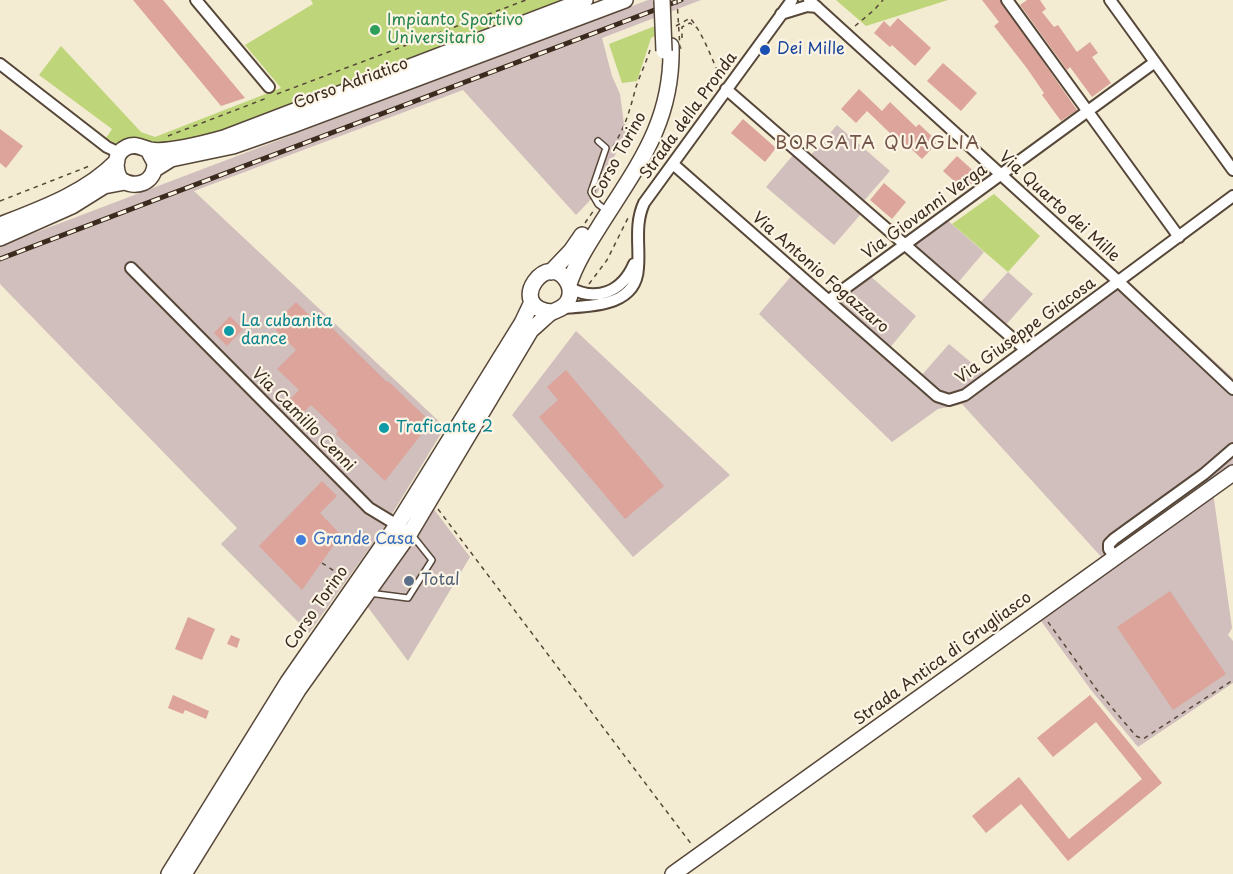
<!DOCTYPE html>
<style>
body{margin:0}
canvas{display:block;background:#f3ebd2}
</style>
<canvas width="1233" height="874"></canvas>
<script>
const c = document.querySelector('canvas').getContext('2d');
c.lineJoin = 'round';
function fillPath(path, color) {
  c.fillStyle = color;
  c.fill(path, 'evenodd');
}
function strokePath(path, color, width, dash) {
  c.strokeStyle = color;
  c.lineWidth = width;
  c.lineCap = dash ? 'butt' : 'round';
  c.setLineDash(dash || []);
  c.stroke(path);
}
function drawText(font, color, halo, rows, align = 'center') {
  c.font = font + ' "Playpen Sans",sans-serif';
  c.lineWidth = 4.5;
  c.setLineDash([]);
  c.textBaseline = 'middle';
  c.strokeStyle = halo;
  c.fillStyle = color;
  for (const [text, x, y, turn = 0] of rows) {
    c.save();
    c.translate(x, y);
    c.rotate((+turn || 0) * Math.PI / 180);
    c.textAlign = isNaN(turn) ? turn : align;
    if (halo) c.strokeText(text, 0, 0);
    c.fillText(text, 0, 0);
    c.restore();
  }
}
fillPath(new Path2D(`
 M648 0H701L602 38 612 76 620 94 624 124 629 125 598 192 576 215 463 90 194 191 445 427 381 532 309 633 221 544 237 528 0 284V246Z
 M837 125 890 171 862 203 867 207 834 245 766 187 799 148 809 157Z
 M946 219 984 252 956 285 910 245Z
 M1008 272 1033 294 1004 327 978 305Z
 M793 274 828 305 869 275 916 316 889 349 921 376 949 344 986 375 1113 281 1128 282 1233 378V467L1105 561 962 404 938 409 892 442 759 314Z
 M576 331 730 475 633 557 512 415Z
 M1213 492 1232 628 1228 635 1233 641V683L1138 747 1091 690 1041 621Z
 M433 508 470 557 408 661 367 606Z`), '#d1bfbd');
fillPath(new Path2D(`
 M311 0H572L195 143 117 144 106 138 112 129 39 75 61 46 141 132 155 137 281 88 245 45 313 4Z
 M836 0H948L866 26Z
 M655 26 656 35 651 38 637 81 622 83 609 44Z
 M994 194 1040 236 1008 272 952 224Z`), '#bed57a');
fillPath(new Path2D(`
 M133 0H163L245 98 221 106Z
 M982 0H1000L1077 110 1061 121 1042 95 1044 93 1026 67 994 26 999 22Z
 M1027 0H1040L1046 9 1042 12 1054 27 1058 25 1077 52 1090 42 1098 53 1092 57 1111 83 1092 97 1070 67 1067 70 1020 5Z
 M898 18 931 48 915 66 892 45 890 47 874 33 884 21 890 27Z
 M943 63 977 93 961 111 927 81Z
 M859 89 882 111 890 102 916 127 919 124 938 142 922 159 894 133 892 135 867 111 856 123 841 109Z
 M743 119 776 148 765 162 731 133Z
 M0 129 23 146 6 168 0 163Z
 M957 156 979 176 965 191 943 171Z
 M884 183 906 202 892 219 870 200Z
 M296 302 320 326 325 321 387 382 388 381 431 422 385 481 336 434 338 431 311 405 299 417 286 403 299 390 277 369 296 350 272 326Z
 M230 316 243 329 227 346 214 333Z
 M566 370 664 486 625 519 539 417 558 400 547 387Z
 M322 481 337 496 320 513 341 535 302 590 259 546Z
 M1170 591 1226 674 1173 710 1117 627Z
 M188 617 215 629 202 660 175 649Z
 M231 635 240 639 237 648 227 644Z
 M173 695 209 711 206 719 185 710 183 714 168 708Z
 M1090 695 1162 783 1068 861 1021 804 986 833 972 816 1019 777 1069 839 1142 779 1096 722 1053 757 1037 738Z`), '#dca49b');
const lane = new Path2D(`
 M598 141 606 148 591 192 598 204 607 211
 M369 593 408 598 432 560 412 535`);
const street = new Path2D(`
 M196 0 269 87
 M809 0 1119 282 1233 389
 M1007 0 1179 237
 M1110 0 1233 170
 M781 14 807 6 817 7
 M0 64 107 147 120 153
 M726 89 1026 350
 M673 164 937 396 949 400 965 395 1233 196
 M131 268 369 508 402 528
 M570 288C597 302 622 292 634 264
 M829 300 1155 62
 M563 308C590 306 636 307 638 268 640 246 634 225 644 203L792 0
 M1115 558 1109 549V544L1114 539 1204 474 1233 449`);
const secondary = new Path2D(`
 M148 150 155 163C155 183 135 190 120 179 114 168 114 153 127 147 136 143 142 148 150 150 167 153 206 143 224 138L585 0
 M155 169 171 159 233 146 290 126 625 0
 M0 225C41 209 86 193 117 161
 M0 238 72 206 104 186 125 182
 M551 272 571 251 582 235
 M569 284C576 263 587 246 599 227 638 165 673 122 671 46
 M169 874 288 682 397 525 522 323 532 302
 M184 874 298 690 410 533 531 330C537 325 543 319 549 314 556 309 563 310 568 301 571 295 571 289 568 283 549 246 504 307 551 312
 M673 874 1233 473`);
strokePath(lane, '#574739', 8);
strokePath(street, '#574739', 14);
strokePath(secondary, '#574739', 18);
strokePath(new Path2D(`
 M676 26 690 18C705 36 711 59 722 80
 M855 26 874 10 883 0
 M682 38V27L690 23 697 28
 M277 94 526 0
 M168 136 267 98
 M613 146C626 126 630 109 636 87 640 75 646 63 650 50
 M0 201 92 165
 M585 223 594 210
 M589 284 607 260 628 218
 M438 509 692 845
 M322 563 343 577
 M1048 622 1097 690 1136 736 1143 739 1233 680`), '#574739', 1.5, [4.5, 4.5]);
strokePath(lane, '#fff', 5);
strokePath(street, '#fff', 10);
strokePath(secondary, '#fff', 15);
const rail = new Path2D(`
 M0 259 681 0`);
strokePath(rail, '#3b2a1e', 5);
strokePath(rail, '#fcf5e5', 3, [9]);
const secondaryBridge = new Path2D(`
 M662 0 664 51`);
strokePath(secondaryBridge, '#574739', 18, []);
strokePath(new Path2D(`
 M677 0 680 48H683`), '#574739', 1.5, [4.5, 4.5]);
strokePath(secondaryBridge, '#fff', 15);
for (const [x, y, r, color] of [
 [375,30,6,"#2e9e5b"],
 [765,50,6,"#1a4fb4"],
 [229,331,6,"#0f9aa8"],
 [384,428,6,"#0f9aa8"],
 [301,540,6,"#3f7fe0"],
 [409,581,6,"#5c6f8a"]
]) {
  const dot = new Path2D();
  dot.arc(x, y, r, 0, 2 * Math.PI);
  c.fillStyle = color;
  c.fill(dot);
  strokePath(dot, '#fcf5e5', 2);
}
drawText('16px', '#27864d', '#fcf5e5', [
 ["Impianto Sportivo",387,21],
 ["Universitario",387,39]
], 'left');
drawText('16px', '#164399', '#fcf5e5', [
 ["Dei Mille",777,50]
], 'left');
drawText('16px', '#3b2a1e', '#fcf5e5', [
 ["Corso Adriatico",351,84,-20],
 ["Strada della Pronda",689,116,-54],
 ["Corso Torino",619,156,-61],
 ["Via Quarto dei Mille",1059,207,42],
 ["Via Giovanni Verga",925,212,-36],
 ["Via Antonio Fogazzaro",820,273,41],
 ["Via Giuseppe Giacosa",1026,331,-36],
 ["Via Camillo Cenni",303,420,45],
 ["Corso Torino",317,608,-55],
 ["Strada Antica di Grugliasco",943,659,-36]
]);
drawText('16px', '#0d838f', '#fcf5e5', [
 ["La cubanita",241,322],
 ["dance",241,340],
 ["Traficante 2",396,428]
], 'left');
drawText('16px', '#366cbe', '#fcf5e5', [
 ["Grande Casa",313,540]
], 'left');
drawText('16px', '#4e5e75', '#fcf5e5', [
 ["Total",421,581]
], 'left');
c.letterSpacing = '1.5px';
drawText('18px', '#73554a', '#fcf5e5', [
 ["BORGATA QUAGLIA",878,144]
]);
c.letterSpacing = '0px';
</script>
